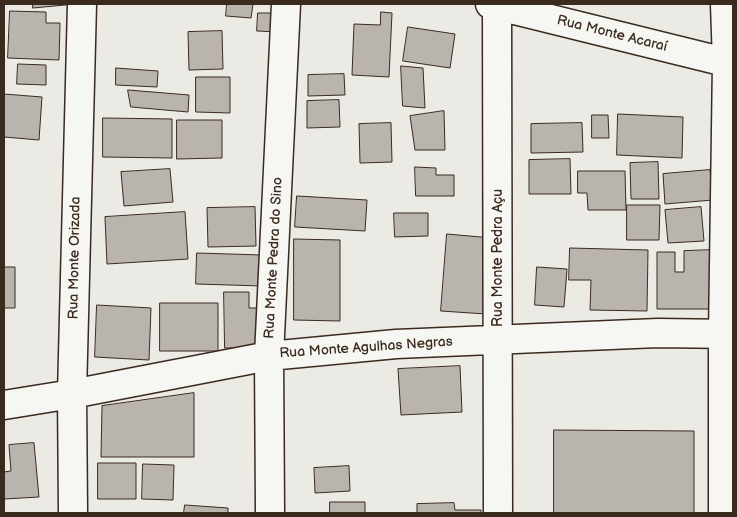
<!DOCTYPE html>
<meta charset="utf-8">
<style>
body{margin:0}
#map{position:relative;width:737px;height:517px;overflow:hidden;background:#ebeae5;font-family:"Balsamiq Sans",sans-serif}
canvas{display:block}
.frame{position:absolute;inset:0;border:5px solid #3b2a1e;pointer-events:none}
</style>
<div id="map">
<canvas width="737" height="517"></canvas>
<div class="frame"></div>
</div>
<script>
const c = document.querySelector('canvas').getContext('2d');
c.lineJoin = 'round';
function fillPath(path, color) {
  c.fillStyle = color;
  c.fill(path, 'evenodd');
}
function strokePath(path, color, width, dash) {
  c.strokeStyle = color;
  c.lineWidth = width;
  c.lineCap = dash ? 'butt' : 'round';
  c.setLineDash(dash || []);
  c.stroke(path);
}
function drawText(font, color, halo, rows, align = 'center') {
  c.font = font + ' "Balsamiq Sans",sans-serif';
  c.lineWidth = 4;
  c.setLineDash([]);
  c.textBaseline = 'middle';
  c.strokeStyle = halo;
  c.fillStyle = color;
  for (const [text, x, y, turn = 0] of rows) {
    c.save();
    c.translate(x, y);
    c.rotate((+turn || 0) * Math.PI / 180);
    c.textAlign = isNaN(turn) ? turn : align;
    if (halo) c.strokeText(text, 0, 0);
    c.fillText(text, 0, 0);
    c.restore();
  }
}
const building = new Path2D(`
 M33 4H76L33 8Z
 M227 4H253L251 18 226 16Z
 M10 11 46 12V23H60L59 60 8 58Z
 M381 12 392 13 389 77 352 75 354 24 380 25Z
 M258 13H279V32L257 31Z
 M408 27 455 34 450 68 403 61Z
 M222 31 223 69 189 70 188 32Z
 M18 64 46 65V85L17 84Z
 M401 66 423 68 425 108 403 106Z
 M116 68 158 71 157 87 116 85Z
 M344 74 345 95 308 96V75Z
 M196 77H230V113L196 112Z
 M128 90 189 95 188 112 131 107Z
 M4 94 42 97 39 140 4 137Z
 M339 100 340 127 307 128V101Z
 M444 111 445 150H415L410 116Z
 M618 114 683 117 682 158 617 155Z
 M592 115H608L609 138H592Z
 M103 118 172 119V158L103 157Z
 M177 120H222V158L177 159Z
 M391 123 392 162 360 163 359 124Z
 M582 123 583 152 531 153V124Z
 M570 159 571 194H529V160Z
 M658 162 659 199H631L630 163Z
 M415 167 436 168V175H454V196H416Z
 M170 169 173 202 124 206 121 172Z
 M710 170 713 200 665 204 663 174Z
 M578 171H625L626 210H588L587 193H578Z
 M297 196 367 200 365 231 295 227Z
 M627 205H660L659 240H627Z
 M255 207 256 246 208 247 207 208Z
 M701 207 704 241 668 243 665 210Z
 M185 212 188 259 107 264 105 217Z
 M394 213H428V236L395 237Z
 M447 234 492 238 486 314 441 311Z
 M294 239 340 240V321L294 320Z
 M570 248 648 250 647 311 590 310 591 280H569Z
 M714 250 715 309H657V252H675V272H684V251Z
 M197 253 262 255V286L196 284Z
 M4 267H15V308H4Z
 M537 267 567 269 564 307 535 305Z
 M224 292H249V308H262V348H225Z
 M160 303H218V351H160Z
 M97 305 151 308 149 360 95 357Z
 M460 366 462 412 401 415 398 369Z
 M194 393V457H101L102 406Z
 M554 430 694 431V513H554Z
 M34 443 39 497 4 499V472L11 471 9 445Z
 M98 463H136V499H98Z
 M143 464 174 465 173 500 142 499Z
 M349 466 350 491 315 493 314 468Z
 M330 502H365V513H330Z
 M454 503 455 510H481V513H417V504Z
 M185 505 228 508V513H184Z`);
fillPath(building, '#bab4ae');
strokePath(building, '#3b2a1e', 1);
const minor = new Path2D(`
 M490 4 733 64
 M497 4 498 513
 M4 405 72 394 269 356 396 344 658 333 733 334
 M73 513 72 394 82 4
 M270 513 269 356 286 4
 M723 513V334L727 62 725 4`);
strokePath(minor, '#3b2a1e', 31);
strokePath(minor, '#f6f6f2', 28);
drawText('14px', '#3b2a1e', '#f6f6f2', [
 ["Rua Monte Acaraí",612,34,14],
 ["Rua Monte Orizada",75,258,-89],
 ["Rua Monte Pedra do Sino",274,258,-87],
 ["Rua Monte Pedra Açu",498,258,-90],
 ["Rua Monte Agulhas Negras",366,348,-4]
]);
</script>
